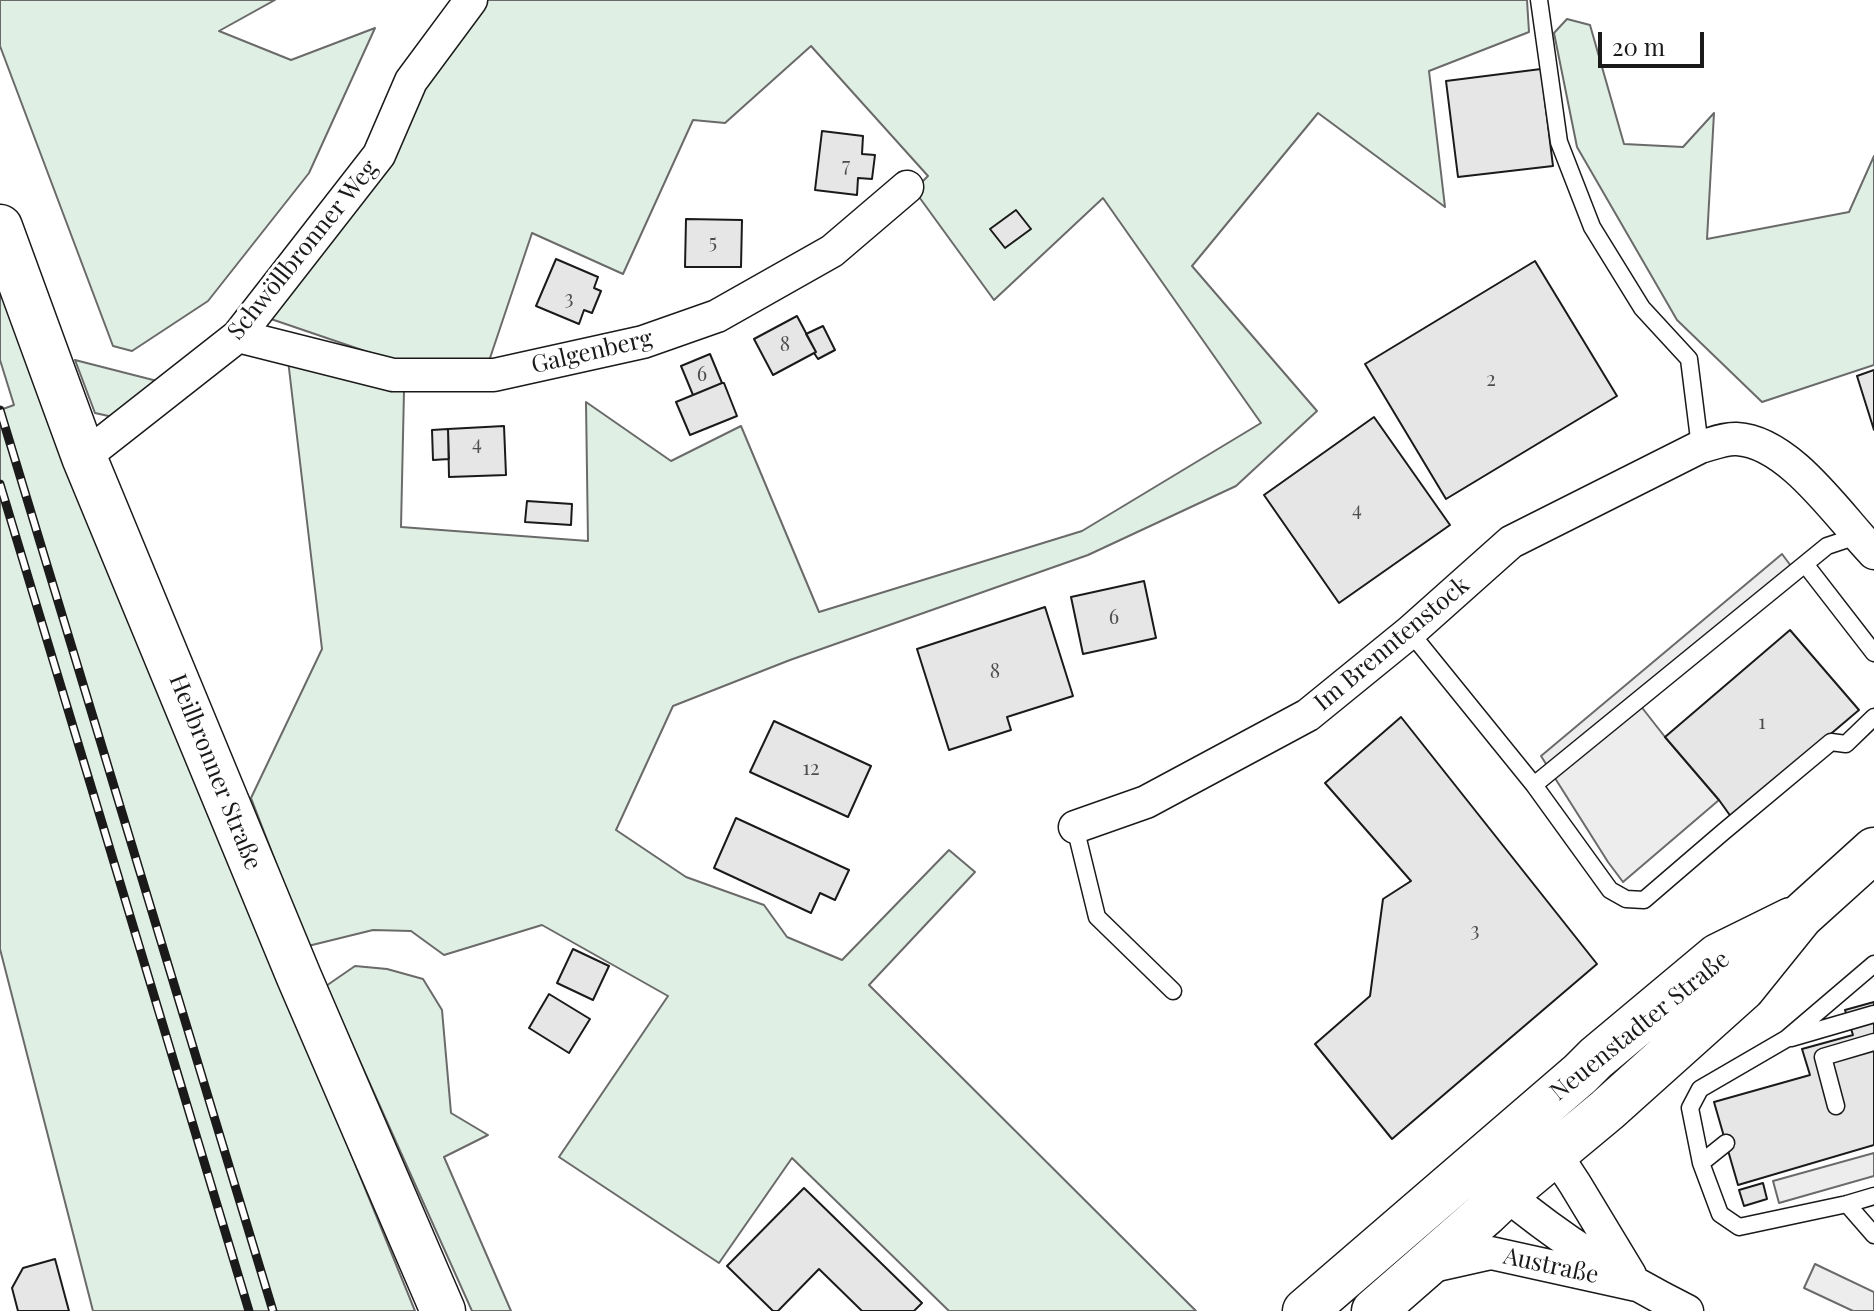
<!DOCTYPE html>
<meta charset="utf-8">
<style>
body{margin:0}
#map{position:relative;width:1874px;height:1311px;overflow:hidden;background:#fff;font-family:"Playfair Display",serif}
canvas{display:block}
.scale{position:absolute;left:1598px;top:32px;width:106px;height:36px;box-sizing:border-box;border:4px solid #1a1a1a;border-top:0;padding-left:10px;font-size:24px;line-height:28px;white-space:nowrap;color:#1a1a1a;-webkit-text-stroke:6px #fff;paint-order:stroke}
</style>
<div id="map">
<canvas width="1874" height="1311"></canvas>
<div class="scale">20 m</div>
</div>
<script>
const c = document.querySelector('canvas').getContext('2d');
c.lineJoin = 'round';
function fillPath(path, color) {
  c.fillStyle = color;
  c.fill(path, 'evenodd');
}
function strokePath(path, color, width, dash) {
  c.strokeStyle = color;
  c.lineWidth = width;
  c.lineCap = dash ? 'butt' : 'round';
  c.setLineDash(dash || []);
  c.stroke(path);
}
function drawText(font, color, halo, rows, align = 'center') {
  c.font = font + ' "Playfair Display",serif';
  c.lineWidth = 6;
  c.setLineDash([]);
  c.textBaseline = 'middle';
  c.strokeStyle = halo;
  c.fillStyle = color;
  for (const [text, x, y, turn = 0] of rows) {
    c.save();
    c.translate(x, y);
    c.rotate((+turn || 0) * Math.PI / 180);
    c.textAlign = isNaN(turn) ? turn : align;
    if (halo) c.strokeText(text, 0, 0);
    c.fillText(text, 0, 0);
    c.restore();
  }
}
const green = new Path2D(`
 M0 0H275L219 31 291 60 375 28 309 173 208 301 132 351 113 346 0 46Z
 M484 0H1527L1529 32 1429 71 1445 207 1318 113 1192 266 1317 411 1236 486 1088 555 790 660 673 706 616 830 686 877 764 905 787 937 842 960 949 850 975 872 869 985 1196 1311H949L792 1158 719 1263 559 1157 668 996 542 925 444 955 411 931 373 930 308 946 251 798 322 649 288 360 404 391 401 527 588 541 586 402 671 461 741 426 819 612 1082 531 1261 423 1103 198 994 300 914 190 928 176 811 46 725 123 693 120 623 274 532 233 488 364H403L268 318 419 91Z
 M1567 19 1590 25 1624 144 1683 147 1714 113 1707 239 1849 212 1874 156V365L1762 402 1677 320 1577 147 1554 33Z
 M0 272 215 820 415 1311H93L0 949V410L14 405 0 360Z
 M75 360 161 382 113 417 95 413Z
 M355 966 387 969 423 979 442 1010 451 1113 488 1135 444 1157 511 1311H472L326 986Z`);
fillPath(green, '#e0efe3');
strokePath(green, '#6a6a6a', 2);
const parking = new Path2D(`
 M1782 554 1794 570 1636 700 1665 737 1719 800 1623 882 1608 862 1541 756Z
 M1874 1153V1176L1779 1203 1773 1181Z
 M1815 1264 1874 1292V1311H1853L1804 1288Z`);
fillPath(parking, '#ededed');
strokePath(parking, '#6a6a6a', 2);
const building = new Path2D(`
 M1541 69 1553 166 1458 177 1446 81Z
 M822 131 863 136 862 154 875 155 872 179 858 178 857 195 815 190Z
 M1016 210 1031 229 1005 248 990 229Z
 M686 219 742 220 741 267H685Z
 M556 259 598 277 594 288 601 291 592 313 584 310 579 324 536 306Z
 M1535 261 1617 396 1446 499 1365 364Z
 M797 316 816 352 773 375 754 339Z
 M823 326 835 350 818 359 814 353 816 352 806 334Z
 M710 354 722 383 693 395 681 366Z
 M1874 370V430L1857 376Z
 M722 383H724L737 416 690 435 676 402Z
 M1374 417 1450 525 1339 603 1264 495Z
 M504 426 506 475 449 477 448 429Z
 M448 429 449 459 433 460 432 430Z
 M527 501 572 504 571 525 525 522Z
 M1144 581 1156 638 1083 654 1071 597Z
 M1045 607 1073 696 1007 717 1011 730 949 750 917 649Z
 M1790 630 1859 710 1820 743 1734 821 1719 800 1665 737Z
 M1401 717 1597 964 1392 1139 1315 1044 1370 996 1383 899 1411 881 1325 783Z
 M774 721 871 766 848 817 750 772Z
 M736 818 849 870 835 900 820 893 811 913 714 868Z
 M573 949 609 966 593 1000 557 983Z
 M549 994 590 1019 569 1053 529 1028Z
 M1874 1002V1145L1738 1185 1714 1102 1810 1075 1802 1049 1853 1035 1845 1010Z
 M1763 1183 1767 1199 1744 1206 1739 1190Z
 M804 1188 922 1303 914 1311H862L819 1269 778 1311H773L727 1266Z
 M55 1259 69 1311H18L12 1288 23 1268Z`);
fillPath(building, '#e6e6e6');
strokePath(building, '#1a1a1a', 2);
const lane = new Path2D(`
 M1539 0 1559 142 1592 227 1642 308 1689 359 1700 447
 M1805 564 1874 653
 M1410 632 1534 785 1610 890 1626 899 1644 900 1722 833 1831 742 1846 744 1874 717
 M1534 785 1827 546 1857 536
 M1075 827 1097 917 1173 991
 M1874 964 1786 1039 1700 1089 1690 1108 1701 1163 1720 1214 1739 1227 1847 1204 1874 1196
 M1791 1038 1874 1014
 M1836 1106 1823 1057 1874 1042
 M1701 1163 1726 1143
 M1847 1204 1874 1235`);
const street = new Path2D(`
 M238 336 393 375H494L643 342 717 316 832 251 907 187
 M84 457 238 336 379 155 411 81 471 0
 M1075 827 1146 802 1308 715 1410 632 1511 542 1700 447C1712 444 1725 438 1737 439 1790 442 1839 517 1874 553
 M1554 1152 1575 1184 1630 1275
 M1506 1194C1561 1240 1623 1279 1687 1311
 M1424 1268 1491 1253 1636 1285`);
const secondary = new Path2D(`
 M0 227 84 457 299 977 443 1311
 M1305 1311 1580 1074 1596 1058 1718 956 1791 920
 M1374 1311 1485 1214 1506 1194 1607 1110 1743 988 1801 916 1874 850`);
strokePath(lane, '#1a1a1a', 19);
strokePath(street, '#1a1a1a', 35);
strokePath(secondary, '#1a1a1a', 47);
strokePath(lane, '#fff', 16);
strokePath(street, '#fff', 32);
strokePath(secondary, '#fff', 44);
const rail = new Path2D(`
 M0 410 273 1311
 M0 484 249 1311`);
strokePath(rail, '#1a1a1a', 9);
strokePath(rail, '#fff', 6, [18]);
drawText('20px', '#4d4d4d', null, [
 ["7",846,166],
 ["5",713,243],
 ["3",569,299],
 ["8",785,345],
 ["6",702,375],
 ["2",1491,380],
 ["4",477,444],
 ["4",1357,510],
 ["6",1114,618],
 ["8",995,672],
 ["1",1762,723],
 ["12",811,769],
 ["3",1475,931]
]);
drawText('24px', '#1a1a1a', '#fff', [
 ["Schwöllbronner Weg",303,250,-51],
 ["Galgenberg",592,352,-13],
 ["Im Brenntenstock",1392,644,-40],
 ["Heilbronner Straße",215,772,68],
 ["Neuenstadter Straße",1640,1026,-39],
 ["Austraße",1551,1266,12]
]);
</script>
